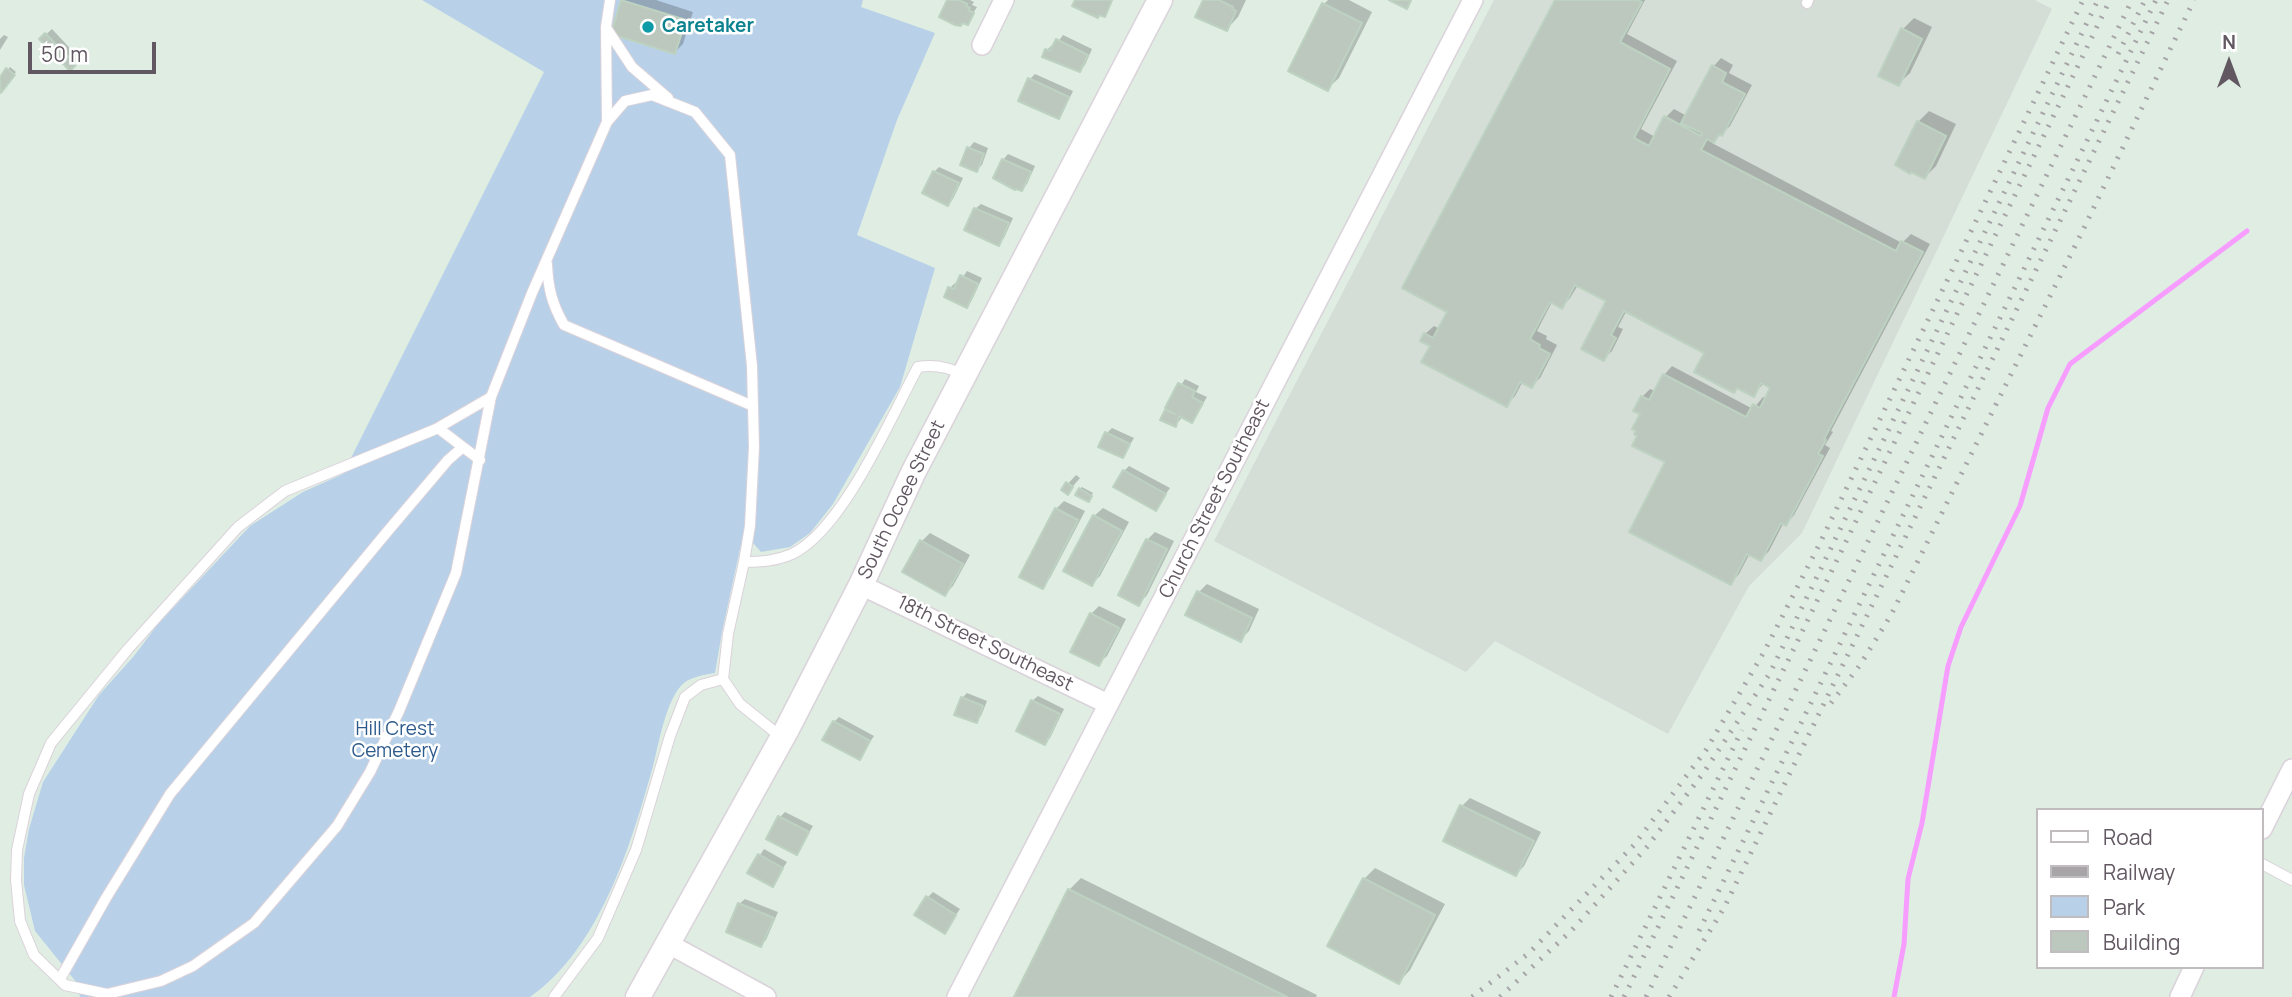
<!DOCTYPE html>
<style>
body{margin:0}
#map{position:relative;width:2292px;height:997px;overflow:hidden;background:#dfede3;font-family:Manrope,sans-serif}
canvas{display:block}
.legend{position:absolute;left:2036px;top:808px;width:228px;height:161px;box-sizing:border-box;background:#fff;border:2px solid #c0bcc0;margin:0;padding:9px 12px;list-style:none;font-size:21px;color:#625862}
.legend li{display:flex;align-items:center;gap:14px;height:35px}
.legend b{width:35px;border:2px solid #c0bcc0}
.north{position:absolute;left:2194px;top:28px;width:70px;height:70px;-webkit-text-stroke:5px #fff;paint-order:stroke;rotate:0deg;font-size:19px;font-weight:700;line-height:28px;text-align:center;color:#625862}
.north::after{content:'';display:block;margin:auto;width:24px;height:32px;background:#625862;clip-path:polygon(50% 0,100% 100%,50% 72%,0 100%)}
.scale{position:absolute;left:28px;top:42px;width:128px;height:32px;box-sizing:border-box;border:4px solid #625862;border-top:0;padding-left:9px;font-size:21px;line-height:24px;white-space:nowrap;color:#625862;-webkit-text-stroke:5px #fff;paint-order:stroke}
</style>
<div id="map">
<canvas width="2292" height="997"></canvas>
<ul class="legend">
<li><b style="height:9px;background:#fff"></b>Road</li>
<li><b style="height:9px;background:#a8a5a8"></b>Railway</li>
<li><b style="height:19px;background:#b8d1e8"></b>Park</li>
<li><b style="height:19px;background:#bcc7be"></b>Building</li>
</ul>
<div class="north">N</div>
<div class="scale">50 m</div>
</div>
<script>
const c = document.querySelector('canvas').getContext('2d');
c.lineJoin = 'round';
function fillPath(path, color) {
  c.fillStyle = color;
  c.fill(path, 'evenodd');
}
function strokePath(path, color, width, dash) {
  c.strokeStyle = color;
  c.lineWidth = width;
  c.lineCap = dash ? 'butt' : 'round';
  c.setLineDash(dash || []);
  c.stroke(path);
}
function drawText(font, color, halo, rows, align = 'center') {
  c.font = font + ' Manrope,sans-serif';
  c.lineWidth = 5;
  c.setLineDash([]);
  c.textBaseline = 'middle';
  c.strokeStyle = halo;
  c.fillStyle = color;
  for (const [text, x, y, turn = 0] of rows) {
    c.save();
    c.translate(x, y);
    c.rotate((+turn || 0) * Math.PI / 180);
    c.textAlign = isNaN(turn) ? turn : align;
    if (halo) c.strokeText(text, 0, 0);
    c.fillText(text, 0, 0);
    c.restore();
  }
}
fillPath(new Path2D(`
 M1494 0H2035L2052 9 1802 533 1749 586 1668 734 1495 641 1466 672 1214 541Z`), '#d4ddd6');
fillPath(new Path2D(`
 M422 0H863L861 7 935 33 897 120 857 235 935 268 900 387 833 504 810 533 790 547 761 552 753 543 740 549 722 632 715 673C707 674 692 677 685 682 666 697 659 744 653 766 631 845 600 948 530 997H80L77 983 35 931 24 885V858L29 829 43 782 99 695 134 656 158 624 250 526 303 492 343 474 544 72Z`), '#b8d1e8');
fillPath(new Path2D(`
 M623 0H656L693 12 683 44 675 52 613 33Z
 M949 0H970L974 2 972 5 977 7 967 23Z
 M1205 0H1246L1238 17 1227 29Z
 M1328 0H1349L1372 12 1339 78 1327 89 1324 4Z
 M1557 0H1645L1627 34 1677 61 1641 129 1655 137 1666 117 1674 109 1687 116 1713 67 1721 58 1733 65 1729 73 1752 85 1730 126 1712 143 1902 243 1911 234 1930 244 1831 431 1833 432 1825 445 1830 448 1794 515 1786 524 1784 522 1769 551 1761 559 1750 553 1739 574 1730 583 1667 462 1640 435 1642 397 1650 389 1655 391 1664 375 1672 366 1753 409 1763 397 1766 399 1772 387 1764 383 1754 394 1739 387 1734 391 1706 352 1627 310 1618 327 1623 329 1612 351 1603 359 1609 301 1578 285 1570 298 1562 307 1552 302 1537 331 1547 336 1546 339 1557 345 1540 378 1531 386 1523 381 1515 396 1506 405 1432 346 1425 334 1434 326 1440 329 1449 311Z
 M1914 18 1932 27 1910 73 1898 84 1903 29Z
 M52 29 80 59 70 69 41 39Z
 M4 35 8 37 0 50V39Z
 M1063 35 1092 49 1085 65 1080 70 1047 50 1052 45 1055 46Z
 M10 67 16 72 1 90 0 80Z
 M1035 74 1073 91 1063 112 1058 117 1030 79Z
 M1929 111 1956 124 1936 166 1925 177 1918 122Z
 M974 142 988 148 982 165 976 170 969 148Z
 M1008 154 1035 166 1027 184 1021 189 1003 160Z
 M939 167 963 178 953 199 948 204 934 172Z
 M981 204 1013 218 1004 238 999 244 975 209Z
 M967 271 982 278 972 300 967 306 950 288 955 283 958 284Z
 M1185 379 1199 386 1196 392 1207 397 1192 421 1183 416 1176 425 1167 411V408Z
 M1112 428 1134 438 1123 456 1107 433Z
 M1129 466 1170 488 1156 508 1124 471Z
 M1076 475 1080 478 1068 492 1063 489Z
 M1082 487 1093 493 1090 498 1080 489Z
 M1064 501 1085 511 1050 578 1042 587 1056 509Z
 M1103 508 1129 522 1100 576 1091 584 1094 516Z
 M1155 532 1174 541 1147 595 1139 604 1147 540Z
 M930 533 970 555 953 586 945 594 922 541Z
 M1207 584 1259 609 1249 631 1240 640 1199 592Z
 M1099 606 1126 619 1107 656 1098 664 1091 614Z
 M967 693 987 701 981 716 976 721 962 698Z
 M1038 696 1064 709 1050 738 1045 743 1032 701Z
 M839 717 874 736 859 758 834 722Z
 M1470 798 1541 832 1524 866 1516 874 1462 806Z
 M785 812 813 826 797 853 780 817Z
 M764 849 787 862 772 885 749 872Z
 M1375 868 1445 904 1410 970 1399 982 1364 879Z
 M1081 878 1317 995 1316 997H1016L1069 890Z
 M933 892 960 909 944 932 928 897Z
 M745 899 778 912 766 940 761 945 739 904Z`), '#0003');
strokePath(new Path2D(`
 M1894 997 1904 944 1908 879 1922 823 1948 666 1961 627 2020 506 2048 408 2070 364 2247 231`), '#f69dff', 5);
const building = new Path2D(`
 M621 0 686 20 675 54 611 34Z
 M947 0H959L967 4 966 6 970 8 968 10 974 13 968 25 962 23 961 26 955 25 939 17Z
 M1075 0H1112L1105 17 1099 15 1098 18 1072 6Z
 M1203 0H1219L1233 7 1232 9 1236 11 1227 31 1195 17Z
 M1389 0H1411L1407 9Z
 M1555 0H1637L1642 2 1620 42 1670 69 1634 138 1649 146 1664 116 1701 136 1702 133 1681 123 1712 65 1726 73 1722 82 1745 94 1722 136 1719 134 1714 143 1707 139 1701 150 1896 251 1901 241 1923 252 1824 439 1826 440 1818 454 1823 456 1786 526 1781 523 1761 561 1747 554 1731 585 1629 532 1665 462 1632 446 1637 436 1634 434 1636 431 1632 429 1640 414 1633 411 1641 396 1649 400 1663 374 1746 417 1753 404 1760 408 1770 388 1761 383 1754 397 1737 388 1734 393 1694 372 1704 353 1624 311 1611 335 1616 338 1604 361 1581 349 1606 301 1575 285 1562 309 1550 302 1530 339 1540 345 1539 348 1550 354 1532 388 1520 382 1507 407 1421 362 1430 346 1420 341 1424 333 1433 338 1447 312 1402 288Z
 M1322 3 1362 23 1328 91 1288 71Z
 M1901 28 1922 39 1899 86 1878 76Z
 M45 33 76 65 70 71 39 39Z
 M1056 39 1088 55 1080 72 1042 57 1045 49 1050 51Z
 M6 68 15 75 1 93 0 77Z
 M1028 78 1069 97 1059 119 1018 101Z
 M1917 121 1946 136 1925 179 1911 172 1910 174 1895 165Z
 M967 147 984 154 977 172 960 165Z
 M1002 159 1031 172 1022 191 1016 189 1015 190 993 178Z
 M933 171 959 183 948 206 922 193Z
 M974 208 1009 223 999 246 964 230Z
 M960 275 978 284 967 308 944 297 948 287 954 289Z
 M1178 383 1195 391 1192 397 1203 403 1192 423 1179 416 1176 427 1160 420 1165 410 1175 414 1165 408Z
 M1105 432 1130 444 1123 458 1098 447Z
 M1123 470 1166 494 1156 511 1113 487Z
 M1066 482 1073 487 1068 495 1061 490Z
 M1079 488 1092 496 1089 502 1075 495Z
 M1055 508 1078 520 1043 589 1019 577Z
 M1093 515 1122 531 1092 586 1063 571Z
 M1146 539 1167 549 1139 606 1118 595Z
 M920 540 963 564 945 596 902 572Z
 M1197 591 1252 618 1241 642 1185 615Z
 M1090 613 1119 628 1099 666 1070 652Z
 M961 697 983 706 977 723 954 715Z
 M1031 700 1060 714 1045 745 1016 731Z
 M833 721 870 741 860 760 822 740Z
 M1460 805 1534 841 1516 876 1443 841Z
 M778 816 809 832 797 855 766 839Z
 M758 854 783 868 773 887 747 873Z
 M1363 878 1435 915 1399 984 1327 946Z
 M1068 889 1287 997H1014Z
 M926 896 956 915 945 934 914 915Z
 M738 903 774 918 761 947 726 932Z`);
fillPath(building, '#bcc7be');
strokePath(building, '#bdd2c1', 2);
const service = new Path2D(`
 M1807 3 1808 0
 M607 29 632 67 668 98
 M607 121 606 27 610 0
 M547 264C548 288 552 304 564 325L753 406
 M491 397 436 429 285 491 238 527 128 649 51 743 29 794 17 850 16 880 20 921 34 955 65 985 107 994 161 981 193 966 254 923 337 826 370 772 399 711 456 573 491 397 532 293 607 122 625 101 652 95 695 112 730 155 752 366 754 447 750 526 744 562 728 634 723 679 740 704 781 737
 M438 428 480 460
 M744 562C761 562 776 561 792 554 843 530 891 417 918 367 935 364 949 367 964 375
 M2262 864 2292 880
 M60 979 106 898 170 794 387 532 448 460 463 447
 M554 997 598 938 636 850 670 736 685 697 701 685 723 679`);
const minor = new Path2D(`
 M982 45 1004 0
 M861 585 1108 704
 M2262 829 2292 769
 M667 943 766 997
 M957 997 1473 0
 M2180 997 2194 967`);
const tertiary = new Path2D(`
 M638 997 786 731 861 585 913 473 1160 0`);
strokePath(service, '#dbd2da', 12);
strokePath(minor, '#dbd2da', 22);
strokePath(tertiary, '#dbd2da', 27);
strokePath(service, '#fff', 10);
strokePath(minor, '#fff', 19);
strokePath(tertiary, '#fff', 24);
strokePath(new Path2D(`
 M2118 54 2145 0
 M1831 703 1860 665 1891 615 2083 230 2194 0
 M1699 931 2156 0
 M1472 997 1529 953 1634 845 1706 750 1764 652 1819 545 2083 0
 M1500 997 1572 930 1647 847 1704 772 1770 673 2098 0
 M1611 997 1742 730
 M1624 997 2110 0
 M1646 997 2132 0
 M1669 997 1724 908 2168 0`), '#a8a5a8', 5, [2, 9]);
for (const [x, y, r, color] of [
 [648,27,7,"#0f9aa8"]
]) {
  const dot = new Path2D();
  dot.arc(x, y, r, 0, 2 * Math.PI);
  c.fillStyle = color;
  c.fill(dot);
  strokePath(dot, '#fff', 2.5);
}
drawText('bold 19px', '#0d838f', '#fff', [
 ["Caretaker",662,27]
], 'left');
drawText('19px', '#625862', '#fff', [
 ["Church Street Southeast",1215,499,-63],
 ["South Ocoee Street",902,500,-64],
 ["18th Street Southeast",985,644,26]
]);
drawText('19px', '#2d5a8c', '#fff', [
 ["Hill Crest",395,730],
 ["Cemetery",395,752]
]);
</script>
